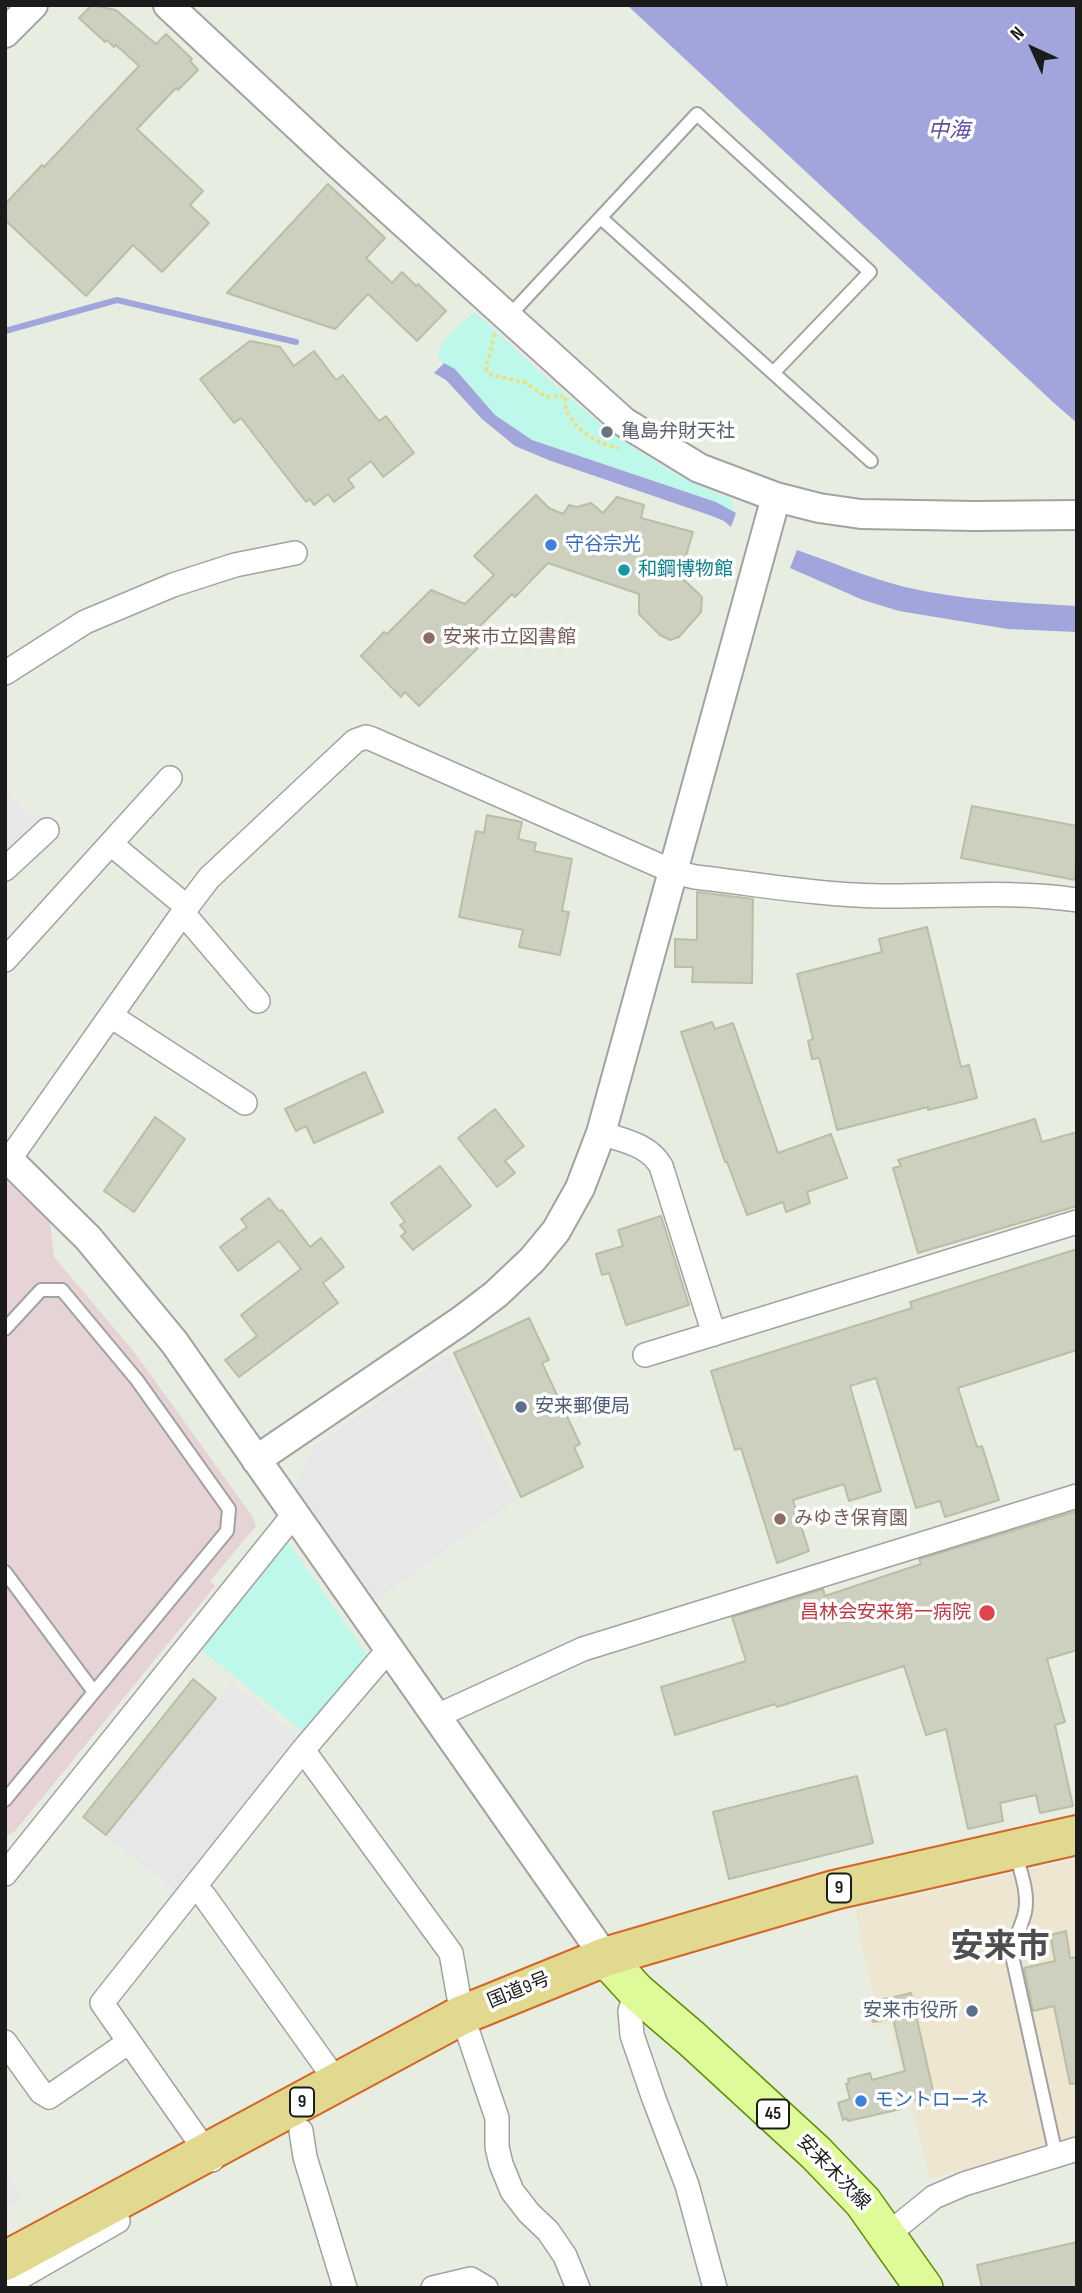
<!DOCTYPE html>
<meta charset="utf-8">
<style>
body{margin:0}
#map{position:relative;width:1082px;height:2293px;overflow:hidden;background:#e8ede1;font-family:"Sofia Sans Condensed",sans-serif}
canvas{display:block}
.frame{position:absolute;inset:0;border:7px solid #1b1b1b;pointer-events:none}
.north{position:absolute;left:998px;top:14px;width:70px;height:70px;-webkit-text-stroke:5px #fff;paint-order:stroke;rotate:315deg;font-size:19px;font-weight:700;line-height:28px;text-align:center;color:#1b1b1b}
.north::after{content:'';display:block;margin:auto;width:24px;height:32px;background:#1b1b1b;clip-path:polygon(50% 0,100% 100%,50% 72%,0 100%)}
</style>
<div id="map">
<canvas width="1082" height="2293"></canvas>
<div class="frame"></div>
<div class="north">N</div>
</div>
<script>
const c = document.querySelector('canvas').getContext('2d');
c.lineJoin = 'round';
function fillPath(path, color) {
  c.fillStyle = color;
  c.fill(path, 'evenodd');
}
function strokePath(path, color, width, dash) {
  c.strokeStyle = color;
  c.lineWidth = width;
  c.lineCap = dash ? 'butt' : 'round';
  c.setLineDash(dash || []);
  c.stroke(path);
}
function drawText(font, color, halo, rows, align = 'center') {
  c.font = font + ' "Sofia Sans Condensed","Noto Sans JP",sans-serif';
  c.lineWidth = 7;
  c.setLineDash([]);
  c.textBaseline = 'middle';
  c.strokeStyle = halo;
  c.fillStyle = color;
  for (const [text, x, y, turn = 0] of rows) {
    c.save();
    c.translate(x, y);
    c.rotate((+turn || 0) * Math.PI / 180);
    c.textAlign = isNaN(turn) ? turn : align;
    if (halo) c.strokeText(text, 0, 0);
    c.fillText(text, 0, 0);
    c.restore();
  }
}
fillPath(new Path2D(`
 M1077 1859V2140L930 2179 889 2023 871 2027 864 2000 874 1997 861 1942 856 1909Z`), '#eee6d0');
fillPath(new Path2D(`
 M5 1180 50 1222 54 1257 135 1353 252 1516 256 1526 210 1581 215 1586 15 1831 5 1837Z`), '#e6d3d5');
fillPath(new Path2D(`
 M475 312C555 385 628 461 732 499L733 512 716 502 532 440 511 428 495 415 455 369 442 362 438 357C440 338 461 325 475 312Z
 M286 1539 367 1655 305 1733 198 1647Z`), '#bdf8eb');
fillPath(new Path2D(`
 M5 792 36 820 5 850Z
 M449 1354 514 1501 376 1600 296 1488 313 1447Z
 M231 1682 301 1738 177 1892 107 1837Z
 M5 2165 20 2200 5 2209Z`), '#e7e7e7');
fillPath(new Path2D(`
 M627 5H1077V423L1054 403Z
 M444 363 455 369 495 415 532 440 716 502 736 513 731 527 724 521 712 516 551 461 515 446 482 419 446 380 434 373Z
 M797 550C832 562 868 578 905 587 961 600 1019 603 1077 606V632L1008 629 899 611 863 600 790 568Z`), '#a1a5db');
strokePath(new Path2D(`
 M5 331 117 300 296 342`), '#a1a5db', 6);
const building = new Path2D(`
 M92 5 116 10 156 44 166 34 192 59 190 61 198 70 178 90 176 88 137 129 203 191 190 205 209 223 162 272 133 245 86 296 5 220V204L42 165 44 167 139 66 116 45 114 47 107 40 105 42 79 18Z
 M328 184 385 238 366 258 392 283 402 272 416 286 418 284 446 311 417 341 368 294 335 329 227 293Z
 M250 341 280 347 294 366 314 351 336 380 343 375 379 421 386 416 414 453 383 477 371 461 348 479 354 487 334 502 328 494 314 505 310 499 306 502 241 418 234 423 200 379Z
 M536 495 549 508 563 514 569 505 577 507 591 503 603 513 617 497 644 505 641 518 693 532 680 576 702 597 701 612 679 637 670 640 660 635 639 614V594L548 563 515 597 512 594 474 632 484 642 419 706 405 692 401 697 361 656 384 632 387 634 431 590 465 604 494 575 474 556Z
 M972 806 1077 826 1075 880 961 858Z
 M487 815 522 822 518 839 536 843 534 851 572 859 562 911 569 912 560 955 519 947 523 930 459 917 476 831 484 833Z
 M697 892 753 899 752 983 692 982 693 967H675V939L697 940Z
 M927 927 961 1067 969 1065 977 1098 928 1110V1107L837 1130 819 1058 812 1059 808 1041 813 1039 797 974 882 952 879 939Z
 M712 1022 715 1029 733 1023 778 1153 831 1134 847 1178 807 1192 810 1203 786 1212 783 1202 747 1215 727 1162H725L681 1032Z
 M365 1072 383 1112 314 1143 306 1126 296 1131 285 1109Z
 M495 1109 524 1146 505 1161 515 1173 497 1187 458 1138Z
 M155 1117 185 1139 134 1212 104 1191Z
 M1035 1119 1042 1142 1077 1132V1206L918 1253 893 1168 901 1166 898 1160Z
 M440 1166 471 1206 413 1250 401 1236 406 1232 400 1225 405 1222 391 1203Z
 M269 1198 279 1211 282 1210 310 1247 321 1238 344 1267 323 1283 338 1303 239 1377 225 1360 257 1336 241 1315 301 1269 279 1241 238 1271 220 1247 247 1227 241 1219Z
 M661 1216 689 1305 626 1325 609 1273 602 1275 596 1254 623 1246 618 1230Z
 M1077 1249V1350L958 1388 977 1447 982 1446 999 1500 945 1517 940 1501 916 1508 876 1378 850 1386 881 1491 849 1501 844 1484 793 1500 809 1551 777 1563 741 1448 735 1450 711 1371 912 1308 910 1302Z
 M529 1318 549 1360 542 1363 580 1444 574 1447 583 1467 521 1497 454 1353Z
 M1077 1511V1650L1047 1659 1065 1722 1055 1725 1073 1806 1040 1813 1036 1795 1000 1803 1003 1821 968 1829 946 1729 926 1735 904 1666 777 1707 775 1704 675 1735 661 1687 746 1661 732 1617 823 1589 825 1596 921 1564 919 1559Z
 M193 1679 216 1698 106 1835 83 1817Z
 M857 1776 873 1843 729 1879 713 1812Z
 M1066 1931 1070 1958 1077 1957V2083L1070 2084 1054 2006 1033 2011 1024 1968 1055 1961 1050 1935Z
 M911 1993 934 2095 899 2103 901 2109 848 2121 847 2118 843 2120 838 2103 850 2099 846 2084 849 2083 848 2079 870 2073 872 2080 905 2071 893 2018 873 2022 869 2003Z
 M1077 2242V2288H982L977 2265Z`);
fillPath(building, '#cdcfbf');
strokePath(building, '#babea4', 2);
const service = new Path2D(`
 M601 218 871 461
 M508 317 697 114 870 272 773 373
 M5 1329 41 1290H62L137 1380 229 1509 227 1531 5 1800
 M5 1572 94 1692
 M1015 1852C1020 1870 1029 1892 1025 1912 1021 1929 1012 1942 1013 1960L1056 2155`);
const minor = new Path2D(`
 M5 673 85 622 173 585 235 565 295 553
 M111 844 187 907
 M5 869 47 830
 M183 913 258 1001
 M5 960 170 778
 M111 1016 245 1103
 M601 1133C624 1141 648 1144 661 1166L714 1334
 M9 1160 187 907 209 878 355 741 366 737 372 739 674 872 695 877C756 884 818 895 880 896 946 897 1011 890 1077 900
 M645 1355 1077 1222
 M437 1716 583 1649 1077 1496
 M303 1750 451 1953 462 2015 497 2118V2147L501 2164 512 2191 529 2213 548 2231 565 2256 578 2288
 M5 1874 295 1513
 M196 1887 205 1897 337 2082
 M636 1991 630 2011 632 2035 654 2099 687 2185 715 2288
 M5 2042 41 2092 49 2097 129 2042
 M301 2131 305 2157 345 2288
 M212 2160 102 2003 303 1750 389 1649
 M887 2235 934 2197 964 2184 1077 2149
 M5 2286 118 2221
 M433 2288 471 2279 486 2288`);
const tertiary = new Path2D(`
 M168 5 333 159 624 422 699 468 776 497 819 508 861 514 975 516 1077 515
 M5 33 33 5
 M5 1156 88 1238 174 1342 605 1957
 M256 1460 462 1320 496 1294 532 1260 556 1231 580 1188 601 1133 776 497`);
const primary = new Path2D(`
 M605 1957 636 1991 692 2039 816 2153 863 2202 924 2288`);
const trunk = new Path2D(`
 M5 2261 462 2015 605 1957 834 1890 1077 1835`);
strokePath(service, '#a2a2a2', 16);
strokePath(minor, '#a2a2a2', 26);
strokePath(tertiary, '#a2a2a2', 32);
strokePath(primary, '#5b9102', 40);
strokePath(trunk, '#d36526', 42);
strokePath(new Path2D(`
 M495 334 486 368 489 374 526 383 546 397 563 396
 M565 398C564 424 595 444 619 448`), '#f7dc67', 3.5, [3.5, 3.5]);
strokePath(service, '#fff', 12);
strokePath(minor, '#fff', 23);
strokePath(tertiary, '#fff', 28);
strokePath(primary, '#dffa99', 37);
strokePath(trunk, '#e2d991', 38);
for (const [x, y, r, color] of [
 [607,432,7,"#6b7280"],
 [551,545,7,"#3f7fe0"],
 [624,570,7,"#0f9aa8"],
 [429,638,7,"#8d6e63"],
 [521,1407,7,"#5c6f8a"],
 [780,1519,7,"#8d6e63"],
 [987,1613,9,"#e0444e"],
 [972,2011,7,"#5c6f8a"],
 [861,2101,7,"#3f7fe0"]
]) {
  const dot = new Path2D();
  dot.arc(x, y, r, 0, 2 * Math.PI);
  c.fillStyle = color;
  c.fill(dot);
  strokePath(dot, '#fff', 2.5);
}
for (const [x, y, w] of [
 [839,1888,24],
 [302,2102,24],
 [773,2114,32]
]) {
  const box = new Path2D();
  box.roundRect(x - w / 2, y - 14.5, w, 29, 5);
  c.fillStyle = '#fff';
  c.fill(box);
  strokePath(box, '#1b1b1b', 2);
}
drawText('bold 18px', '#1b1b1b', null, [
 ["9",839,1888],
 ["9",302,2102],
 ["45",773,2114]
]);
drawText('19px', '#5b616d', '#fff', [
 ["亀島弁財天社",621,432]
], 'left');
drawText('19px', '#366cbe', '#fff', [
 ["守谷宗光",565,545],
 ["モントローネ",875,2101]
], 'left');
drawText('19px', '#0d838f', '#fff', [
 ["和鋼博物館",638,570]
], 'left');
drawText('19px', '#785e54', '#fff', [
 ["安来市立図書館",443,638],
 ["みゆき保育園",794,1519]
], 'left');
drawText('19px', '#4e5e75', '#fff', [
 ["安来郵便局",535,1407],
 ["安来市役所",958,2011,"right"]
], 'left');
drawText('19px', '#be3a42', '#fff', [
 ["昌林会安来第一病院",971,1613]
], 'right');
drawText('19px', '#1b1b1b', '#fff', [
 ["国道9号",519,1991,-22],
 ["安来木次線",833,2173,46]
]);
drawText('italic 21px', '#5e4aa9', '#fff', [
 ["中海",949,132]
]);
drawText('bold 33px', '#4e4e4e', '#fff', [
 ["安来市",1000,1949]
]);
</script>
